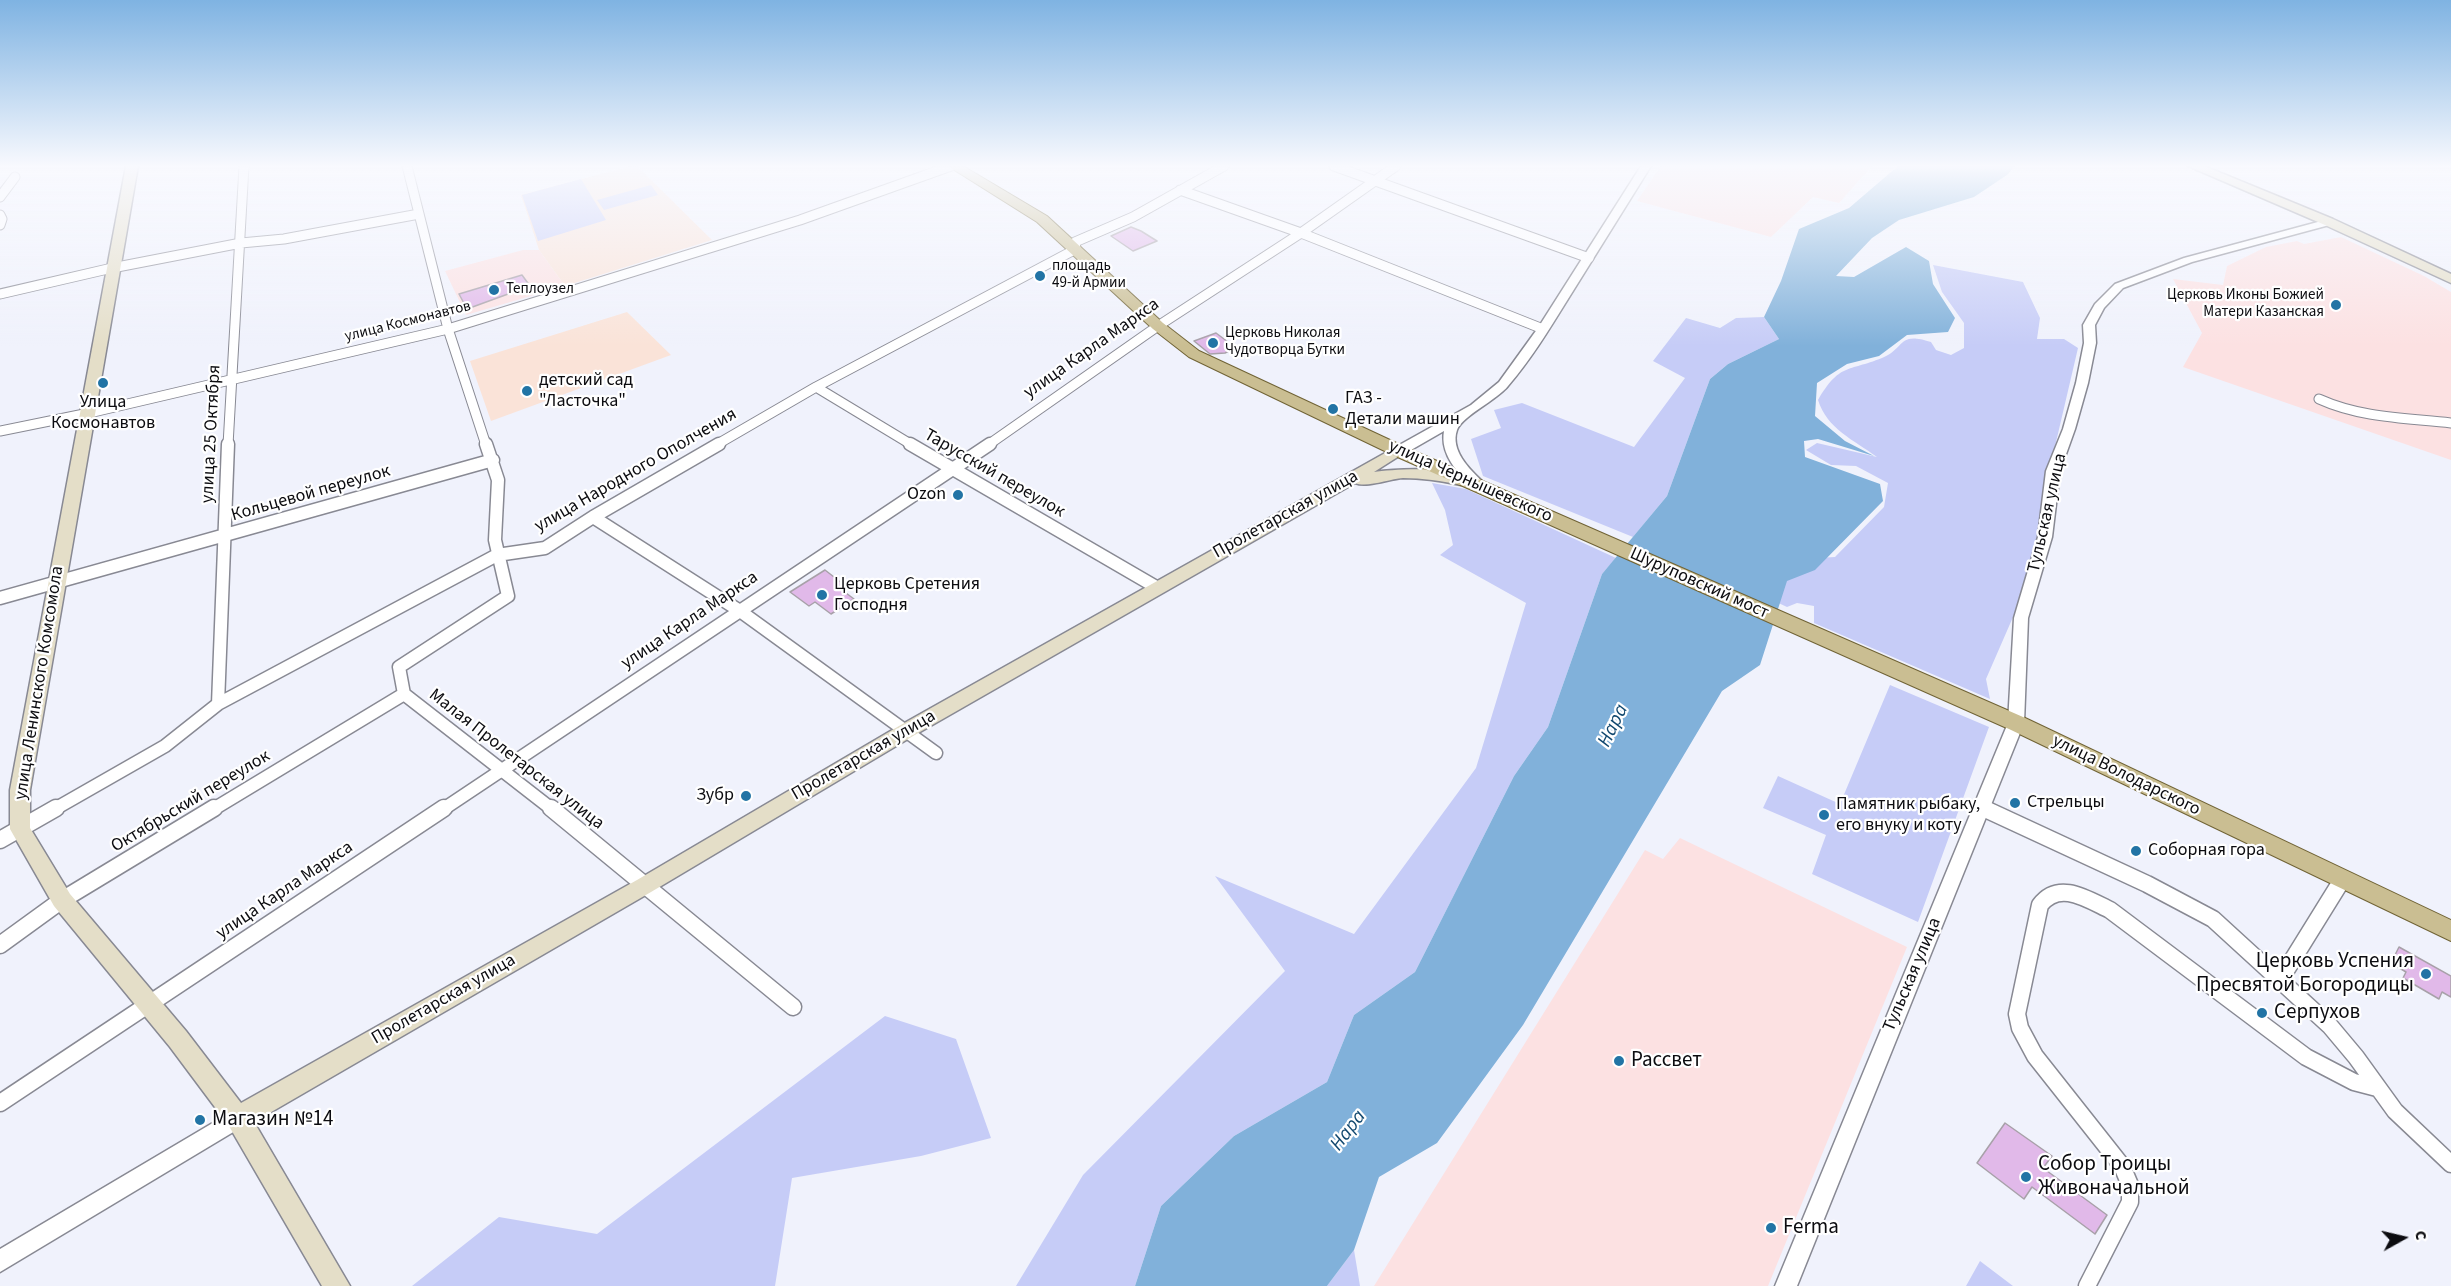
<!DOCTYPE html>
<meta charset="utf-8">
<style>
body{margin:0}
#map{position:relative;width:2451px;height:1286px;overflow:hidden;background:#f0f2fc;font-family:"Source Sans 3",sans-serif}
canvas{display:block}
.north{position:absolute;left:2373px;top:1208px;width:60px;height:60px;-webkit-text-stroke:4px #fff;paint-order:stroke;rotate:82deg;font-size:16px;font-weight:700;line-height:24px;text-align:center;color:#0c0c10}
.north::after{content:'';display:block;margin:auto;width:21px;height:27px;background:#0c0c10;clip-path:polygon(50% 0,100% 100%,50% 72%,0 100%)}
</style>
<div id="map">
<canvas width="2451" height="1286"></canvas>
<div class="north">С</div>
</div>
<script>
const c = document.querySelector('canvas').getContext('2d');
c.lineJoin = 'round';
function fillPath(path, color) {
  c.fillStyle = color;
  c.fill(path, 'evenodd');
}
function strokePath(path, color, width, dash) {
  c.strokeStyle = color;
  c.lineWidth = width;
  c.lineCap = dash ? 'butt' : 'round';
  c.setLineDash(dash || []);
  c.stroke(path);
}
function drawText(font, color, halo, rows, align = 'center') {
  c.font = font + ' "Source Sans 3",sans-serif';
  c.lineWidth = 4.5;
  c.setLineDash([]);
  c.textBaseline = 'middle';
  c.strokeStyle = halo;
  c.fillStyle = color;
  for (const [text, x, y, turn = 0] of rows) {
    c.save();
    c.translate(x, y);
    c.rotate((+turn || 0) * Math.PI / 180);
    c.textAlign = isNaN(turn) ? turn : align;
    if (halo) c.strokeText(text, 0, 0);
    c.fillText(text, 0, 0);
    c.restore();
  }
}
fillPath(new Path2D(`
 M1661 166H1872L1839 203 1813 197 1771 237 1637 201Z
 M2341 237 2424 276 2451 292V460L2183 367 2202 333 2173 279 2223 285 2227 266 2266 247 2297 241 2304 244Z
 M523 250H539L565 286 466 315 445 271Z
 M1680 838 1907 947 1768 1286H1374L1645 850 1663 859Z`), '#fce1e2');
fillPath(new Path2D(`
 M631 166H637L712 240 565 286 539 250 521 195Z
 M627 312 671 355 491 421 470 361Z`), '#fae3d8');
fillPath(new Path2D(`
 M581 179 606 220 538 241 522 195Z
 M651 185 658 195 604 210 597 200Z
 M1933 265 2023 282 2040 318 2037 339H2064L2078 348 2042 502 2039 545 2020 601 1986 679 1990 699 1814 623V606L1797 603 1787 607 1753 591 1799 559 1835 557 1884 507 1888 483 1856 466 1831 465 1806 450 1817 443 1877 457C1854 440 1827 429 1818 400 1840 363 1847 372 1882 358 1906 348 1897 331 1931 342L1936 350 1951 355 1964 348V323L1942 292Z
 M1764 317 1779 339 1728 364 1710 379 1667 496 1633 537 1483 476 1471 439 1501 428 1494 410 1522 403 1634 447 1685 378 1653 361 1686 318 1720 328 1736 318Z
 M1432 483 1466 489 1616 558 1602 574 1548 727 1514 776 1415 972 1354 1015 1327 1082 1234 1136 1161 1206 1135 1286H1016L1083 1175 1285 971 1215 876 1354 934 1476 768 1526 603 1440 555 1453 545 1445 510Z
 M1890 685 1989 727 1918 922 1812 874 1826 835 1763 808 1778 776 1840 804Z
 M885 1016 956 1039 991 1138 921 1156 792 1178 775 1286H412L499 1217 597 1234Z
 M1354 1250 1360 1286H1327Z
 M1980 1261 2013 1286H1966Z`), '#c6ccf7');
fillPath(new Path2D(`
 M1898 166H2015L2007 175 1974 197 1899 220 1872 238 1836 276 1854 277 1906 247 1929 261 1933 284 1955 318 1948 332 1907 335 1879 356 1847 364 1817 383 1815 416 1845 441 1874 456 1818 439 1804 441 1805 457 1880 484 1883 501 1815 570 1787 581 1760 665 1722 691 1523 1025 1437 1143 1379 1177 1354 1250 1327 1286H1135L1161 1206 1234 1136 1327 1082 1354 1015 1415 972 1514 776 1548 727 1602 574 1667 496 1710 379 1728 364 1779 339 1764 317 1781 281 1799 229 1849 208Z`), '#81b1da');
const building = new Path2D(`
 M1131 227 1141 231 1157 241 1133 251 1111 236Z
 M522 275 530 286 467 309 459 294Z
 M1216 333 1228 342 1229 351 1225 353 1210 354 1194 341Z
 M825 570 843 584 838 587 854 599 831 614 815 602 809 606 790 592Z
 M2399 947 2451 976V997L2442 992 2439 999 2403 978 2406 972 2391 963Z
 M2005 1123 2052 1156 2043 1168 2107 1215 2095 1234 2032 1187 2024 1199 1977 1163Z`);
fillPath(building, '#e1b9e9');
strokePath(building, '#a8a1a9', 1.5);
const minorFar2 = new Path2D(`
 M407 166 448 329 486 445
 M1334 166 1589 258
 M1180 190 1301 233 1543 329
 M0 197 15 177
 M0 215 2 219 0 225
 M0 294 112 268 241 243 284 239 419 214
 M816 387 912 445
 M2319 399C2361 418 2406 418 2451 423
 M0 431 89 413 448 329 800 220 951 166
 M228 445 244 166
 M716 445 816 387 1076 249 1075 242 1133 217 1224 166
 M988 445 1158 326 1301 233 1396 166`);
const minorFar1 = new Path2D(`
 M486 444 498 480 495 540 508 596 399 667 404 694 553 810
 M910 444 1156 587
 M593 517 740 611 936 753
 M0 598 493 460
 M218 704 228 444
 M1982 808 1986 810
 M53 810 165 746 218 704 497 555 545 548 593 517 719 444
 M212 810 404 694
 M442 810 990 444`);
const minor = new Path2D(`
 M551 808 793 1007
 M1983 808 2147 884 2213 919 2330 1026 2356 1057 2395 1111 2451 1164
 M0 840 56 808
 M0 945 62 900 214 808
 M2280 980 2342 880
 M0 1103 444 808
 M2087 1286 2130 1202V1185L2122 1166 2035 1056 2020 1028 2017 1014 2040 905C2059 880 2087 899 2110 910L2306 1057 2354 1082 2377 1088`);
const tertiary = new Path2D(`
 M1641 166H1651C1625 208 1599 249 1573 291 1553 323 1533 357 1508 386 1497 400 1462 416 1457 430 1450 450 1469 469 1482 481L1484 484 1482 487H1472C1457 472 1440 454 1444 431L1404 454H1394L1393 451 1394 448 1471 405 1499 382 1538 328Z
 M2329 219 2334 222 2333 224 2192 262 2123 288 2104 308 2095 325 2096 343 2088 383 2075 429 2060 471 2052 537 2028 618 2024 723 1797 1286H1775L2008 723 2014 618 2038 537 2046 471 2063 429 2076 383 2084 343 2083 325 2095 304 2115 284 2184 258Z
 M238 1108 245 1111 248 1118 245 1125 0 1272V1249Z`);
const secondary = new Path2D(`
 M126 166H138L30 790V828L70 894 186 1031 241 1103 637 880 899 726 1394 448H1404L1407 451 1374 472C1393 469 1457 465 1469 480L1461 485C1442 481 1422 478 1403 478 1389 479 1367 488 1355 483L913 736 651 892 254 1122 350 1286H322L229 1126 170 1047 54 906 10 829V790Z
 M2188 166H2204L2333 219 2451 274V283L2325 225Z`);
const primary = new Path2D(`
 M948 166H963L1047 216 1163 323 1199 351 1405 447 2023 717 2451 920V941L2009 729 1393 455 1189 357 1153 329 1037 222Z`);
strokePath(minorFar2, '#888993', 11);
strokePath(minorFar1, '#888993', 15);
strokePath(minor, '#888993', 19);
strokePath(tertiary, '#888993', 3);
strokePath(secondary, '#888993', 3);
strokePath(primary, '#706335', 2);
strokePath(minorFar2, '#fff', 9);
strokePath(minorFar1, '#fff', 12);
strokePath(minor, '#fff', 16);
fillPath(tertiary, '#fff');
fillPath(secondary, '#e4dec8');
fillPath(primary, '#cabe92');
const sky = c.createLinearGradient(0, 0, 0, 346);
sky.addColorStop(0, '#7fb3e2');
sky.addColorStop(0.48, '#f8f9fe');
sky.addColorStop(1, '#f8f9fe00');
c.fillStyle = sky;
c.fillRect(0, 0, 2451, 346);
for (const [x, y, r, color] of [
 [1040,276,6,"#2274a5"],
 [494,290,6,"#2274a5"],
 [2336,305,6,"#2274a5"],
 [1213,343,6,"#2274a5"],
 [103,383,6,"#2274a5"],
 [527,391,6,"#2274a5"],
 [1333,409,6,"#2274a5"],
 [958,495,6,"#2274a5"],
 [822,595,6,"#2274a5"],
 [746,796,6,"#2274a5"],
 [2015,803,6,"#2274a5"],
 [1824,815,6,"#2274a5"],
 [2136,851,6,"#2274a5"],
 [2426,974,6,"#2274a5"],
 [2262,1013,6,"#2274a5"],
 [1619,1061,6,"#2274a5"],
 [200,1120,6,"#2274a5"],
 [2026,1177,6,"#2274a5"],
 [1771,1228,6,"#2274a5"]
]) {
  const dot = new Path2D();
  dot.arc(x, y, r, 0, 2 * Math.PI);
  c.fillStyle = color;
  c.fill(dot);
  strokePath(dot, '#fff', 2);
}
drawText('15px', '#0c0c10', '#fff', [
 ["площадь",1052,267],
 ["49-й Армии",1052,284],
 ["Теплоузел",506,290],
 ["Церковь Иконы Божией",2324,296,"right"],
 ["Матери Казанская",2324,313,"right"],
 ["Церковь Николая",1225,334],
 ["Чудотворца Бутки",1225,351]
], 'left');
drawText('15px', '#0c0c10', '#fff', [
 ["улица Космонавтов",408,322,-14]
]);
drawText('18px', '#0c0c10', '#fff', [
 ["улица Карла Маркса",1092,349,-35],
 ["улица 25 Октября",212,434,-87],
 ["улица Народного Ополчения",636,471,-30],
 ["Тарусский переулок",994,474,30],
 ["улица Чернышевского",1470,482,24],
 ["Кольцевой переулок",311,494,-16],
 ["Тульская улица",2048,513,-77],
 ["Пролетарская улица",1286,515,-29],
 ["Шуруповский мост",1699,584,24],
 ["улица Карла Маркса",690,621,-34],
 ["улица Ленинского Комсомола",40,683,-81],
 ["Пролетарская улица",864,756,-30],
 ["Малая Пролетарская улица",516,760,38],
 ["улица Володарского",2126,776,26],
 ["Октябрьский переулок",191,802,-31],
 ["улица Карла Маркса",285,891,-34],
 ["Тульская улица",1913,975,-67],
 ["Пролетарская улица",444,1000,-30]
]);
drawText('18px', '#0c0c10', '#fff', [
 ["детский сад",539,381],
 ["\"Ласточка\"",539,402],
 ["ГАЗ -",1345,399],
 ["Детали машин",1345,420],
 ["Улица",103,403,"center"],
 ["Космонавтов",103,424,"center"],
 ["Ozon",946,495,"right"],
 ["Церковь Сретения",834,585],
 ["Господня",834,606],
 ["Зубр",734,796,"right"],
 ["Стрельцы",2027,803],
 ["Памятник рыбаку,",1836,805],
 ["его внуку и коту",1836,826],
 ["Соборная гора",2148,851]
], 'left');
drawText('italic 20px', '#11486f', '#fff', [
 ["Нара",1614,726,-64],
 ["Нара",1349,1131,-53]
]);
drawText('21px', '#0c0c10', '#fff', [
 ["Церковь Успения",2414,962,"right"],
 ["Пресвятой Богородицы",2414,986,"right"],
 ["Серпухов",2274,1013],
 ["Рассвет",1631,1061],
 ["Магазин №14",212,1120],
 ["Собор Троицы",2038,1165],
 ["Живоначальной",2038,1189],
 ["Ferma",1783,1228]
], 'left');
</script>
